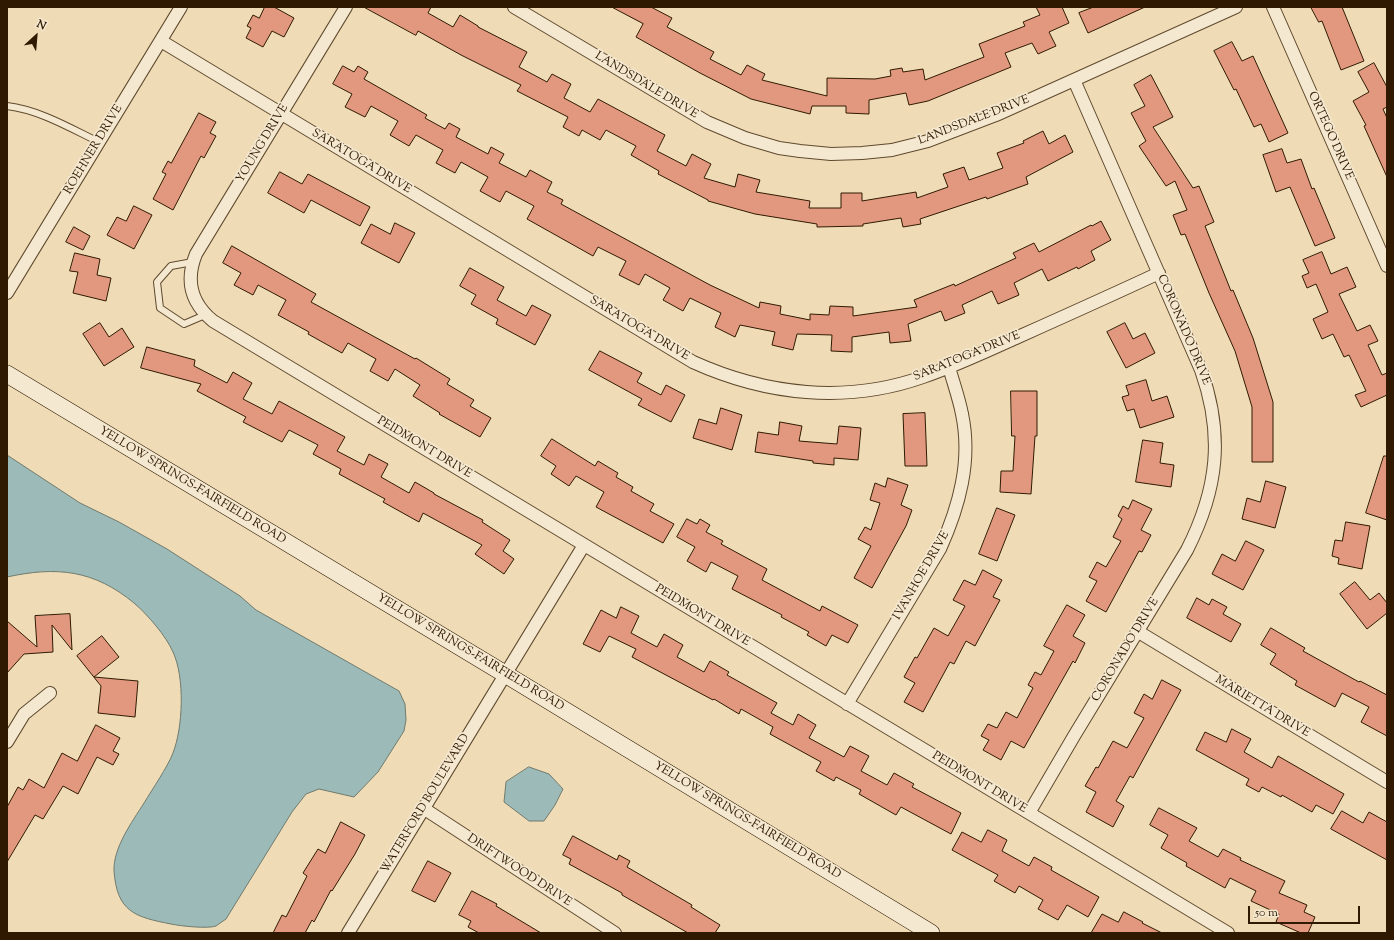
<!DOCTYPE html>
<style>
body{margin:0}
#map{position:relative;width:1394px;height:940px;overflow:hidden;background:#efdcb6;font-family:"Sorts Mill Goudy",serif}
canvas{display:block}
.frame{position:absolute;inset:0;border:8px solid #2f1a01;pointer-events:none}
.north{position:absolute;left:16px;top:16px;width:40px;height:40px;-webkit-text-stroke:3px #f5e8d0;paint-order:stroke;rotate:26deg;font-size:11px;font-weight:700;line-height:16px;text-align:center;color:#2f1a01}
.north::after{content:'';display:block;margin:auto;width:14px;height:18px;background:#2f1a01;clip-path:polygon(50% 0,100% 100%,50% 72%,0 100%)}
.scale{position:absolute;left:1248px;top:906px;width:112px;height:18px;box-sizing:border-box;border:2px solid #2f1a01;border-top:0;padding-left:5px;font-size:12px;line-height:14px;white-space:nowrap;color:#2f1a01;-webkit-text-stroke:3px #f5e8d0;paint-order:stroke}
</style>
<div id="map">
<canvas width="1394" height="940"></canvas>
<div class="frame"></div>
<div class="north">N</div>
<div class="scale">50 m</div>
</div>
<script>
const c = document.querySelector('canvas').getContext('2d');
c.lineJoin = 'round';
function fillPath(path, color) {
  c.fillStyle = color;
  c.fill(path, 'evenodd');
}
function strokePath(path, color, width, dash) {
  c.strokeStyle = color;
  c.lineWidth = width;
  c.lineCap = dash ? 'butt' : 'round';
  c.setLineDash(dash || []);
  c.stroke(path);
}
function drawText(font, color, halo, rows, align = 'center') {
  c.font = font + ' "Sorts Mill Goudy",serif';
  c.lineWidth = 3.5;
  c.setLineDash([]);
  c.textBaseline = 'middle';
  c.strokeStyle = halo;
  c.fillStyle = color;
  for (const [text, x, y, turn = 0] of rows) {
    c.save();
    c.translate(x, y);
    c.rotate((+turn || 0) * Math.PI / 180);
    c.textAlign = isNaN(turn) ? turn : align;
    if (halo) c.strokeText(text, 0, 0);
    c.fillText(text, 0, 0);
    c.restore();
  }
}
const water = new Path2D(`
 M7 455 80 503 119 522 167 549 240 596 256 610 399 691 405 704 406 720 404 731 378 772 354 797 319 789 306 794 292 812 226 919C223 921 219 924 216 926 208 929 180 926 171 924 135 917 117 912 114 871 113 848 132 822 144 803 153 788 167 768 173 753 183 727 185 678 173 652 166 636 148 615 134 603 94 570 57 566 7 577Z
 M529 767 549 774 563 789 555 805 544 821H529L504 802 506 782Z`);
fillPath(water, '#9cbab7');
strokePath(water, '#707a6e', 1);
const building = new Path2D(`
 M265 7H274L294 18 284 37 272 31 263 47 246 38 251 28 247 26 253 15 259 18Z
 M364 7H431L428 13 453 27 460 15 478 26V27L527 52 519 67 547 82 552 74 571 84 564 98 590 112 598 99 665 135 657 151 686 166 692 154 711 164 704 178 735 187 738 174 760 180 756 192 810 201 809 208H841V193H862V201L916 192 917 198 948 187 943 174 964 167 969 180 1003 168 997 153 1024 143 1023 141 1043 131 1049 144 1065 135 1073 152 1026 177 1028 184 987 199 986 197 920 219 921 224 903 227 901 218 863 224V226L817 227V224L755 214 708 201V200L658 174 659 171 631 155 636 146 606 130 600 140 582 130 579 136 563 127 568 117 517 91 521 85 461 55 418 31 416 35Z
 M612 7H651L672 18 667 27 714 52 710 59 741 75 747 65 765 74 762 80 827 96V78L875 79 891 76 890 70 902 68 903 72 923 69 925 80 984 57 979 44 1025 26 1023 22 1040 15 1036 7H1062L1069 23 1049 32 1056 46 1038 54 1032 43 1005 53 1011 67 928 101 909 105 906 93 869 100V114L846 113V106H812L810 114 751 99 700 73 636 37 643 24Z
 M1094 7H1145L1088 33 1079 13Z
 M1311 7H1342L1364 61 1341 70 1322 21 1319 22Z
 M1232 42 1242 61 1253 56 1288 133 1269 142 1261 124 1254 127 1236 89 1234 90 1214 51Z
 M1374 63 1387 87V107L1383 109 1387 118V177L1364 126 1366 125 1353 101 1369 92 1358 72Z
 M343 66 354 72 358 66 368 72 364 79 427 115 425 118 445 129 449 123 460 129 456 137 488 154 491 147 504 154 499 163 526 177 530 170 552 182 547 192 563 200 561 204 710 285 759 308 760 302 781 306 780 314 810 320V314L829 315 830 306 853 307V316L917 307 914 300 954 284 955 286 1016 258 1013 253 1034 243 1039 252 1091 225 1092 226 1101 221 1111 240 1091 251 1095 260 1078 269 1077 267 1048 281 1042 269 1014 283 1019 295 998 304 992 291 962 305 965 313 945 321 941 311 908 324 911 341 890 343 889 332 852 337V352L831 351 832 335 797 334 793 350 772 345 775 332 740 325 735 337 715 327 721 313 690 298 683 311 663 300 670 288 645 274 639 285 619 275 626 261 598 247 593 256 527 219 534 206 506 191 500 202 480 191 488 177 461 162 455 173 436 163 443 150 416 135 409 146 390 135 398 121 371 106 365 117 345 107 352 94 333 84Z
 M1151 75 1173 117 1153 127 1193 188 1199 186 1214 222 1205 226 1231 291 1233 290 1253 338 1273 402V462H1252V407L1235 351 1209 293 1185 234 1181 235 1173 215 1187 210 1175 181 1166 186 1139 146 1146 141 1131 113 1145 106 1134 85Z
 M199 113 216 122 210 133 216 136 204 158 201 156 173 210 153 199 166 174 162 172 168 161 171 163Z
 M1282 149 1287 163 1301 159 1312 189 1314 188 1335 238 1315 246 1290 187 1276 192 1263 155Z
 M280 172 302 184 308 174 370 207 360 226 311 200 304 213 268 193Z
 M134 206 152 215 134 249 107 235 117 217 126 221Z
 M395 223 415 233 399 263 361 243 371 224 390 234Z
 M74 227 90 236 83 250 66 242Z
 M232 246 316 294 311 302 415 359 416 358 450 379 447 384 474 400 470 406 491 418 480 437 439 414 440 413 413 396 420 385 395 369 388 381 370 371 376 359 348 343 342 353 308 334 309 332 278 315 286 300 258 285 253 295 234 285 241 273 223 263Z
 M1322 252 1331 274 1347 267 1356 287 1339 294 1357 331 1370 325 1378 341 1368 345 1382 375 1387 373V395L1361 407 1355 395 1366 391 1349 355 1344 357 1333 334 1322 339 1313 319 1328 312 1316 284 1307 288 1302 276 1309 273 1303 260Z
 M75 253 100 259 97 275 111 278 106 301 73 293 78 272 70 271Z
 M470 268 504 287 497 300 526 316 532 305 551 315 535 345 496 324 498 319 471 304 476 295 460 286Z
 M100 323 109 337 122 328 134 347 104 366 83 334Z
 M1125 323 1133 339 1145 333 1155 353 1126 368 1107 332Z
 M147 347 195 360 194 366 227 383 233 372 252 383 243 399 272 414 279 401 345 437 337 451 364 465 369 454 388 464 381 477 409 493 415 482 434 493V494L483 520 482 522 510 540 503 551 514 559 504 574 475 554 482 545 423 513 419 522 383 502 385 499 339 474 341 469 313 454 318 445 289 430 282 442 243 422 246 417 197 391 201 384 141 368Z
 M600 351 642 373 637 382 661 395 666 385 685 395 671 422 638 405 642 399 589 370Z
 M1146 380 1152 401 1167 396 1174 417 1140 428 1134 409 1127 411 1122 397 1129 395 1126 386Z
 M1011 391H1037V436H1035L1031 494 1000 492 1001 471H1013L1015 436H1012Z
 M721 408 742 415 732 450 693 438 699 419 716 424Z
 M925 413 927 466H905L903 414Z
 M780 422 802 426 799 441 837 444 839 426 861 428 858 460 834 458V465L813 463V461L755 452 758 432 778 435Z
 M552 439 595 466 598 461 618 473 616 477 633 487 631 491 654 504 650 511 674 524 663 543 596 507 604 492 576 476 569 486 551 474 556 466 541 456Z
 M1143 440 1163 443 1160 463 1174 465 1171 487 1136 482Z
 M1384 456H1387V520L1366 513Z
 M888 478 908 485 901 505 912 510 906 526 872 588 854 578 871 546 858 539 865 527 871 530 880 503 870 500 875 483 885 487Z
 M1266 481 1286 487 1275 528 1242 519 1247 498 1260 502Z
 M1133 500 1152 509 1141 530 1151 535 1142 552 1139 551 1106 612 1086 601 1097 581 1089 577 1097 562 1106 567 1121 541 1113 537 1122 519 1118 516 1123 506 1128 509Z
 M997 508 1015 515 997 561 979 554Z
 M687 519 697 524 700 519 710 525 706 532 723 541 721 544 767 569 762 580 820 611 822 606 858 625 848 643 832 635 826 646 807 635 809 632 781 617 782 615 732 589 738 576 711 562 706 572 687 561 695 547 677 537Z
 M1346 522 1370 526 1362 569 1338 564 1339 558 1332 556 1335 540 1342 541Z
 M1246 541 1264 550 1243 590 1212 574 1222 554 1235 561Z
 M983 570 1002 580 993 597 1000 600 975 646 966 641 954 664 950 662 923 712 904 702 915 683 904 677 915 657 917 658 934 628 948 636 965 606 953 600 964 580 975 585Z
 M1355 582 1370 600 1379 593 1387 603V613L1367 629 1340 594Z
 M1197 598 1209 605 1212 599 1227 607 1223 614 1241 624 1231 642 1187 618Z
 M1067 605 1085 615 1073 636 1085 643 1075 663 1073 661 1024 748 1011 741 1001 760 983 750 989 740 981 736 988 724 997 728 1006 712 1017 718 1033 688 1028 685 1035 672 1041 675 1054 651 1044 646Z
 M621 607 639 616 631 633 657 647 664 634 683 645 677 657 704 672 710 661 729 672 727 675 777 703 771 713 793 725 798 714 816 725 809 738 844 757 850 746 869 756 861 771 887 785 894 773 914 784 912 787 961 813 951 834 901 807 896 815 859 794 861 790 836 777 834 781 816 771 821 762 770 734 773 727 741 709 739 714 714 699 713 700 632 657 636 649 609 636 600 652 583 644 601 610 616 618Z
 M70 614 72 650 52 625 53 652 24 654 7 673V621L37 647 35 616Z
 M1271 628 1305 648 1303 651 1359 682 1360 681 1387 695V736L1361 722 1369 707 1342 693 1335 707 1295 685 1297 681 1270 664 1276 654 1261 645Z
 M102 636 119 657 94 677 138 681 135 717 98 713 101 686 77 656Z
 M1162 680 1181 690 1133 778 1130 776 1116 801 1124 806 1113 827 1086 812 1096 792 1085 786 1096 767 1098 768 1113 741 1127 748 1144 718 1134 713 1144 694 1152 699Z
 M96 725 120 738 113 751 119 754 113 765 97 757 78 794 63 786 43 819 35 815 7 862V807L18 787 23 790 29 779 44 788 62 753 77 761Z
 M1232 729 1251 739 1244 752 1272 768 1278 756 1344 794 1333 814 1316 805 1312 812 1282 795 1281 797 1262 787 1259 792 1246 785 1249 779 1196 750 1205 732 1226 742Z
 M1159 808 1197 828 1189 841 1218 857 1223 849 1241 858 1240 860 1285 881 1279 893 1307 905 1304 912 1315 917 1308 933H1301L1276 922 1279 914 1251 901 1256 891 1230 878 1225 888 1186 866 1187 863 1161 848 1168 835 1150 825Z
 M1342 811 1363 823 1369 812 1387 822V860L1331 829Z
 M341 822 365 835 355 854 332 891 331 890 314 922 312 920 305 933H273L282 915 286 917 307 876 303 873 318 849 325 853Z
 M988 830 1007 840 1002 851 1029 866 1034 857 1052 867 1051 870 1099 897 1088 917 1067 905 1058 920 1038 909 1043 900 1019 886 1015 893 994 881 998 875 952 850 962 832 981 842Z
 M573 836 617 860 619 855 630 861 627 867 692 905 691 907 720 925 715 933H688L622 895V893L569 864 571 859 563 855Z
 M428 861 451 873 435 902 412 891Z
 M472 891 497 904 496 906 541 933H479L468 927 471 921 459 915Z
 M1124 912 1143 922 1142 923 1162 933H1091L1102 914 1118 922Z`);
fillPath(building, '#e2977f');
strokePath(building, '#2f1a01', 1);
const service = new Path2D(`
 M7 106C40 110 70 128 99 142
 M193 262 171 266 157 282 160 308 184 324 205 315`);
const minor = new Path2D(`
 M346 7 196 254C185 281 191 303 213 321L1228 933
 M514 7 707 122 745 138 779 148 800 151 831 154 862 153 892 150 928 141 996 115 1236 7
 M1273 7 1387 266
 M161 41 693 362C766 395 846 404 923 377 955 366 987 351 1018 337 1065 316 1112 295 1159 273
 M7 293 181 7
 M1137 631 1387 782
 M847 704 940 549C959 507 972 461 962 414 959 398 953 382 949 367
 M7 742 24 714 50 693
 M423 808 615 933
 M1029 813 1074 736 1187 550C1218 489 1224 435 1201 370L1074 80
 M348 933 584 545`);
const secondary = new Path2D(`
 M7 374 505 674 931 933`);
strokePath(service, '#5f4a2e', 8);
strokePath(minor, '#5f4a2e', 14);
strokePath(secondary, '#2f1a01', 18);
strokePath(service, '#f5e8d0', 6);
strokePath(minor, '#f5e8d0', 12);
strokePath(secondary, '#f5e8d0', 17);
drawText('12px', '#2f1a01', '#f5e8d0', [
 ["LANDSDALE DRIVE",646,86,31],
 ["LANDSDALE DRIVE",974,121,-21],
 ["ORTEGO DRIVE",1330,136,66],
 ["YOUNG DRIVE",263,144,-59],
 ["ROEHNER DRIVE",94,150,-59],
 ["SARATOGA DRIVE",361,162,31],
 ["SARATOGA DRIVE",639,329,31],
 ["CORONADO DRIVE",1183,330,67],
 ["SARATOGA DRIVE",967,357,-22],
 ["PEIDMONT DRIVE",424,448,31],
 ["YELLOW SPRINGS-FAIRFIELD ROAD",192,486,31],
 ["IVANHOE DRIVE",922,576,-60],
 ["PEIDMONT DRIVE",702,616,31],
 ["CORONADO DRIVE",1126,650,-59],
 ["YELLOW SPRINGS-FAIRFIELD ROAD",470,653,31],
 ["MARIETTA DRIVE",1262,707,31],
 ["PEIDMONT DRIVE",979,783,31],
 ["WATERFORD BOULEVARD",426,804,-59],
 ["YELLOW SPRINGS-FAIRFIELD ROAD",747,821,31],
 ["DRIFTWOOD DRIVE",519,871,33]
]);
</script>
